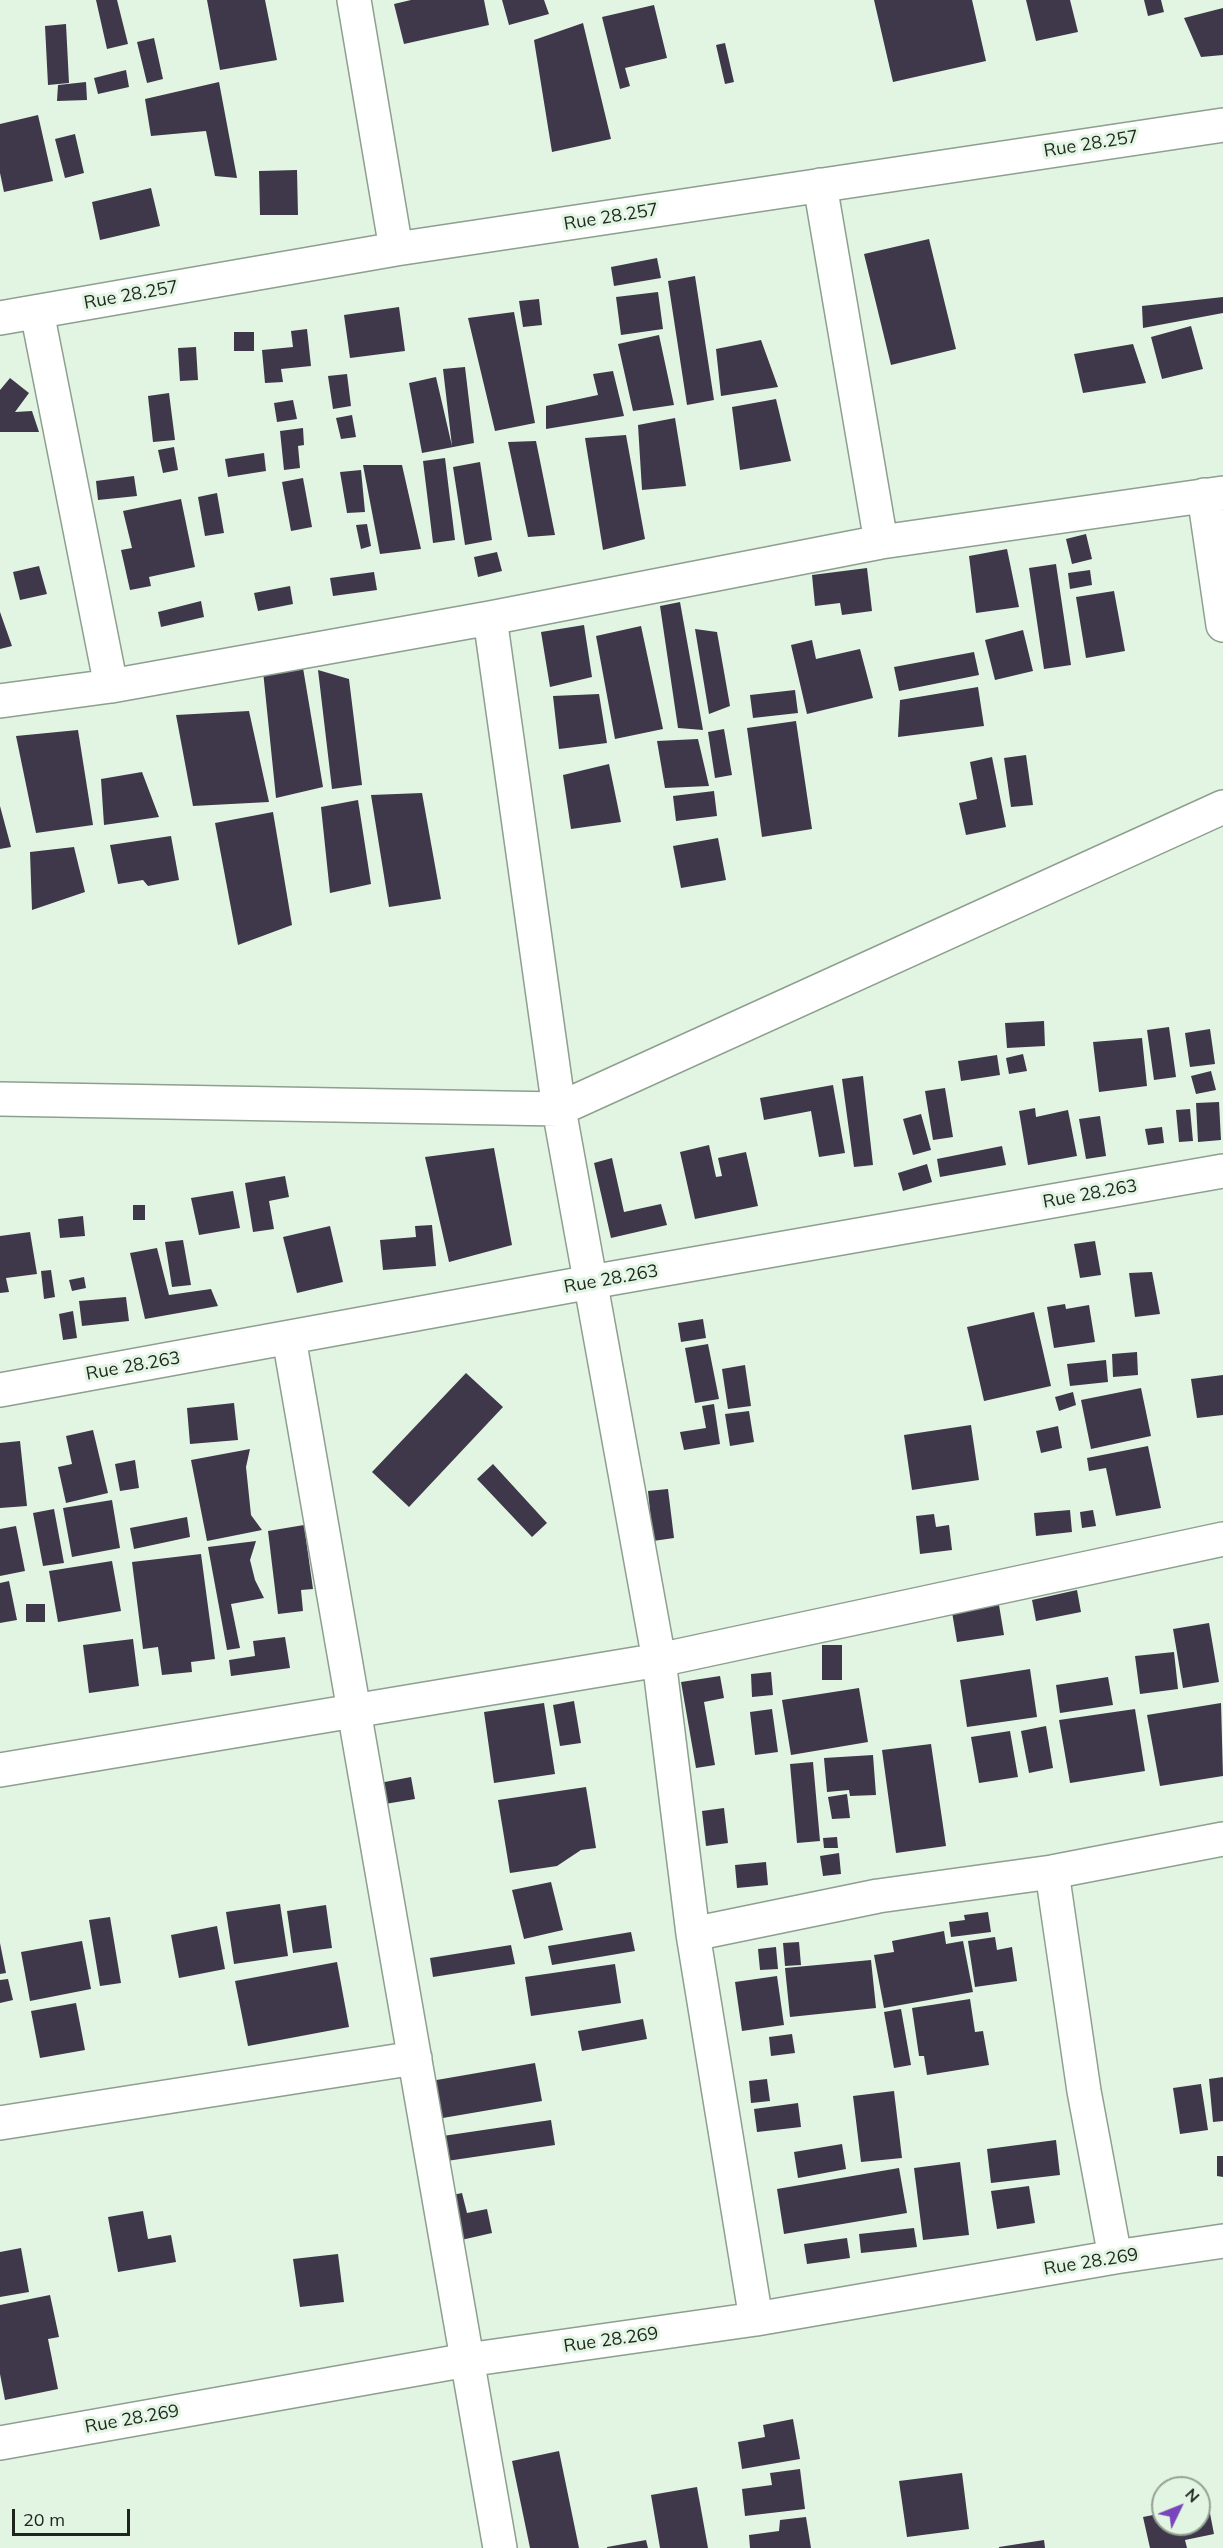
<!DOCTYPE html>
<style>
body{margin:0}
#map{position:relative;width:1223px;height:2548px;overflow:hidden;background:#e2f5e3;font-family:Mulish,sans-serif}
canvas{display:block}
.north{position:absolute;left:1151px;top:2476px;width:60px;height:60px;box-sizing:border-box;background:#e2f5e3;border:2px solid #94a294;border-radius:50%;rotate:47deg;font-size:16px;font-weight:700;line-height:24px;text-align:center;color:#1e251e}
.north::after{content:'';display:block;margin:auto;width:21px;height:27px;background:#7845bc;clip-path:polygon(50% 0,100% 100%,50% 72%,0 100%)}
.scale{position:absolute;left:12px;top:2509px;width:118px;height:27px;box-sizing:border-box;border:3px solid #1e251e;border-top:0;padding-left:8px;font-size:18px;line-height:21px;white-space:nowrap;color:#1e251e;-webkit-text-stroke:4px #e2f5e3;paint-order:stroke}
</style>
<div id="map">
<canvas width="1223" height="2548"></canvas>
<div class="north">N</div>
<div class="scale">20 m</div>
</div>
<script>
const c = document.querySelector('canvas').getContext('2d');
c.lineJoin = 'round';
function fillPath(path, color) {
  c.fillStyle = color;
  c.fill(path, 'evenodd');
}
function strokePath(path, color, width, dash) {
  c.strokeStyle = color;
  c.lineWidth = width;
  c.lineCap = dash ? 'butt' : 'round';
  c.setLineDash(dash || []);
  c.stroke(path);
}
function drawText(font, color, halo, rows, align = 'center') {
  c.font = font + ' Mulish,sans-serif';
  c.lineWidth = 6;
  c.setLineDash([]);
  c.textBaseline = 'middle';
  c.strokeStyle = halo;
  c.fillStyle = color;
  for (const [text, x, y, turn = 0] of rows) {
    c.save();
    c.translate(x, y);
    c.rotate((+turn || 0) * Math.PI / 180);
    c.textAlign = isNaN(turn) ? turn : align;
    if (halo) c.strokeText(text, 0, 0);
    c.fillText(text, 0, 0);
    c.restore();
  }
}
fillPath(new Path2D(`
 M96 0H117L128 44 107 49Z
 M207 0H265L277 60 220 70Z
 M411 0H484L489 25 404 44 394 4Z
 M502 0H544L549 14 509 25Z
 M874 0H972L986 61 893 82Z
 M1026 0H1070L1078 32 1036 41Z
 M1144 0H1161L1164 12 1148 16Z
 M654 5 667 58 625 68 630 86 620 89 602 17Z
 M1223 8V55L1201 57 1184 18Z
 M583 23 611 139 552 152 534 40Z
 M66 24 69 83 48 85 45 26Z
 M154 38 163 79 147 83 137 42Z
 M725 43 734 82 725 84 716 45Z
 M126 70 129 87 98 94 94 78Z
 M86 82 87 100 57 101 58 85Z
 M219 82 237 178 215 176 206 131 151 136 145 99Z
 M38 115 53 181 4 192 0 173V124Z
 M75 134 84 173 65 178 55 139Z
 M297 170 298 215H260L259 171Z
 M151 188 160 226 100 240 92 202Z
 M929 239 956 349 891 365 864 254Z
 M657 258 661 278 614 286 611 267Z
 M695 276 714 400 687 405 668 281Z
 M658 292 663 329 621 335 616 297Z
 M1223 297V313L1143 328 1142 306Z
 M539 299 542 325 523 327 519 301Z
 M399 307 405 351 350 358 344 315Z
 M514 312 535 423 495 431 468 318Z
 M1191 326 1203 369 1162 379 1151 337Z
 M307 329 311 366 281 369 283 382 265 383 262 350 293 347 291 331Z
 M234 332H254V351H234Z
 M659 335 674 405 633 411 618 344Z
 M761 340 778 387 721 396 716 349Z
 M1133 344 1146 383 1083 393 1074 354Z
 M196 347 198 380 180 381 178 348Z
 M465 367 474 443 422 453 409 383 436 377 452 446 443 369Z
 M613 371 624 416 546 429V406L598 395 593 374Z
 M347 374 351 406 333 409 328 376Z
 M10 378 29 393 15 412 32 411 39 432H0V390Z
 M169 393 175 440 153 442 148 396Z
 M776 399 791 461 740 470 732 407Z
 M293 400 297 419 277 422 274 403Z
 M352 415 356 437 341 439 336 418Z
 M675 418 686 486 642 490 638 425Z
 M303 428 304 445 298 446 300 468 284 470 280 431Z
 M626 435 645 539 603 550 585 438Z
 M536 441 555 535 528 537 508 442Z
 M174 447 178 470 163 473 158 450Z
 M264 453 266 471 228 477 225 459Z
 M445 458 455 540 433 543 423 461Z
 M480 462 492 540 465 545 453 467Z
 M363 465H402L421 549 380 554Z
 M361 470 365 512 347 513 340 472Z
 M134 476 137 496 98 500 96 481Z
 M303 478 312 527 291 531 282 482Z
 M217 493 224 533 205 536 198 497Z
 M181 499 195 567 149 577 151 586 130 590 121 550 132 548 123 511Z
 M367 524 371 546 361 549 356 525Z
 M1086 534 1092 559 1072 564 1066 539Z
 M1007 549 1019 607 976 613 969 556Z
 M497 552 502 571 478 577 474 557Z
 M1056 564 1071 665 1044 669 1029 568Z
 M39 566 47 594 20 600 13 572Z
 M867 568 872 611 842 615 840 603 815 606 812 575Z
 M1090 570 1092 585 1070 589 1068 573Z
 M374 572 377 590 333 596 330 578Z
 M290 586 293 604 258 611 254 593Z
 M1114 591 1125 651 1086 658 1076 597Z
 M201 601 204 617 161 627 158 612Z
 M680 602 703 730 678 728 660 606Z
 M0 612 12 646 0 649Z
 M584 625 592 677 550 687 541 632Z
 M641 626 663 729 615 739 596 636Z
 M695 629 717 632 730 706 709 714Z
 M1023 630 1033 671 995 680 985 640Z
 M812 640 816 659 860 649 873 698 807 714 791 645Z
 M974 652 979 675 899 691 894 667Z
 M302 662 323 787 276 798 263 671Z
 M318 670 349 679 362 785 332 789Z
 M978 687 984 726 898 737 900 700Z
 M795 690 798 713 753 718 750 695Z
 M599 694 607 743 559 749 553 696Z
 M249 711 269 802 193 806 176 715Z
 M796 721 812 829 762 837 747 728Z
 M724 729 732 775 715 778 708 732Z
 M78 730 93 825 36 833 16 736Z
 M698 739 709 786 665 788 657 741Z
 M1026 755 1033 805 1011 807 1004 758Z
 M992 757 1006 827 966 835 959 803 977 799 970 762Z
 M609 764 621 822 571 829 563 775Z
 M142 772 159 817 104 825 101 779Z
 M714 791 717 816 676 821 673 796Z
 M422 793 441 899 389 907 371 795Z
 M358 800 371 884 330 893 321 807Z
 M0 806 11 847 0 849Z
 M273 812 292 925 238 945 215 823Z
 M171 836 179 880 148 886 143 880 118 884 110 845Z
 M718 838 726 880 681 888 673 846Z
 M74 847 85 892 32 910 30 852Z
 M1044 1021 1045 1046 1007 1048 1005 1023Z
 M1169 1027 1176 1077 1154 1080 1147 1030Z
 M1210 1029 1215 1064 1190 1067 1185 1033Z
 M1142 1038 1147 1086 1099 1092 1093 1042Z
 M1023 1054 1027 1071 1009 1074 1006 1058Z
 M997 1055 1000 1075 961 1081 958 1061Z
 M1211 1071 1216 1090 1196 1094 1191 1076Z
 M863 1076 873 1165 854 1167 842 1079Z
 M833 1085 845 1153 819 1157 811 1111 764 1120 760 1098Z
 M945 1088 953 1137 933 1140 925 1091Z
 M1219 1102 1221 1140 1198 1142 1196 1103Z
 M1035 1108 1036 1117 1068 1110 1077 1156 1028 1165 1019 1111Z
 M1190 1109 1193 1141 1179 1142 1176 1110Z
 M921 1114 931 1150 913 1155 903 1119Z
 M1100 1116 1106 1156 1086 1159 1079 1119Z
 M1162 1127 1164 1143 1148 1145 1145 1129Z
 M709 1145 716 1177 722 1176 718 1158 746 1152 758 1206 695 1219 680 1152Z
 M1002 1146 1006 1165 940 1177 937 1159Z
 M494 1148 512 1245 449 1262 425 1157Z
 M612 1158 624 1212 661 1204 667 1225 611 1238 594 1163Z
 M927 1164 932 1182 903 1191 898 1173Z
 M285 1176 289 1197 269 1201 274 1229 253 1232 245 1183Z
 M233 1191 240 1228 199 1235 191 1198Z
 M133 1205H145V1220H133Z
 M83 1216 85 1236 60 1238 58 1219Z
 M432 1225 436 1266 383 1270 380 1240 416 1237 415 1226Z
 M330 1226 343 1282 297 1293 283 1237Z
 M30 1232 37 1274 6 1278 9 1292 0 1293V1236Z
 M183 1240 191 1285 172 1287 165 1242Z
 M1095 1241 1101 1275 1080 1278 1074 1244Z
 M157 1248 169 1295 211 1289 218 1306 145 1319 130 1253Z
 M51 1270 55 1297 44 1299 41 1271Z
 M1152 1272 1160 1314 1135 1317 1129 1273Z
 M84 1277 86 1288 72 1291 69 1280Z
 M126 1297 129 1321 82 1326 79 1301Z
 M1065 1304 1066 1309 1089 1305 1095 1342 1054 1348 1047 1307Z
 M73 1311 77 1338 63 1340 59 1314Z
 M1034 1312 1051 1386 984 1401 967 1327Z
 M703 1319 706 1338 681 1342 678 1323Z
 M708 1344 719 1399 695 1403 685 1348Z
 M1137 1352 1138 1375 1113 1377 1112 1354Z
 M1106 1360 1108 1382 1070 1386 1067 1364Z
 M745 1365 751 1406 728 1409 722 1369Z
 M466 1373 503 1407 409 1507 372 1472Z
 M1223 1375V1415L1197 1418 1191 1379Z
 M1141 1388 1151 1436 1091 1449 1081 1400Z
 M1073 1392 1076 1405 1059 1411 1055 1397Z
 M234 1403 238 1440 190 1444 187 1408Z
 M714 1404 720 1444 684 1450 680 1432 706 1428 702 1406Z
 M749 1411 754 1442 730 1446 725 1414Z
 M971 1425 979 1480 912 1490 904 1435Z
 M1058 1426 1062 1448 1041 1453 1036 1431Z
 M93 1430 108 1493 66 1503 58 1467 72 1464 66 1436Z
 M20 1441 27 1506 0 1508V1443Z
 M1148 1446 1161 1508 1116 1516 1106 1468 1089 1471 1087 1458Z
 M250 1449 246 1467 251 1515 262 1530 207 1541 191 1460Z
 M135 1460 139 1488 120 1491 115 1464Z
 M493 1464 547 1523 532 1537 477 1479Z
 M668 1489 674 1538 653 1541 648 1491Z
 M112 1500 120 1548 72 1557 63 1508Z
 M54 1509 64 1563 43 1566 33 1513Z
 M1070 1510 1072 1532 1036 1536 1034 1513Z
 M1093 1510 1096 1526 1082 1528 1080 1512Z
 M934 1514 936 1527 949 1525 952 1550 920 1554 916 1516Z
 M187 1517 190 1537 134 1549 130 1528Z
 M304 1525 313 1589 301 1590 303 1611 278 1614 268 1531Z
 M16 1526 25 1571 0 1576V1529Z
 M256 1541 250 1560 255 1580 264 1598 231 1604 240 1648 227 1650 208 1547Z
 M201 1554 215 1659 191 1662 192 1672 162 1675 158 1647 143 1649 132 1562Z
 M112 1561 121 1611 58 1622 49 1571Z
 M9 1581 17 1620 0 1623V1583Z
 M1077 1590 1081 1612 1036 1621 1032 1600Z
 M26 1604H45V1622H26Z
 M999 1605 1004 1635 957 1642 952 1612Z
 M1209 1623 1219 1682 1183 1688 1173 1629Z
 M285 1637 290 1668 231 1676 229 1660 255 1656 253 1641Z
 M133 1639 139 1686 89 1693 83 1645Z
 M822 1645H842V1680H822Z
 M1174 1652 1178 1689 1140 1694 1135 1656Z
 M1030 1669 1037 1717 967 1727 960 1680Z
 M771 1672 773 1695 752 1697 751 1674Z
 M720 1676 724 1698 704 1702 715 1765 696 1768 681 1682Z
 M1108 1677 1113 1705 1060 1713 1056 1685Z
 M859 1688 868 1742 791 1755 782 1700Z
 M574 1701 581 1743 560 1746 553 1705Z
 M544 1703 555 1774 494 1783 484 1712Z
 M1221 1703 1223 1776 1160 1786 1147 1715Z
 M772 1709 778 1752 755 1755 750 1712Z
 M1135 1709 1145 1771 1070 1783 1059 1720Z
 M1046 1726 1053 1768 1029 1773 1021 1731Z
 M1010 1731 1018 1777 979 1783 971 1737Z
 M931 1744 946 1846 896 1853 882 1750Z
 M873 1755 876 1795 850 1796 849 1790 827 1792 824 1758Z
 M813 1762 820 1841 797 1843 790 1764Z
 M411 1777 415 1799 373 1806 369 1785Z
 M586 1787 596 1848 581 1850 557 1866 510 1873 498 1800Z
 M847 1794 850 1818 832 1819 828 1797Z
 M724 1808 728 1843 706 1846 702 1811Z
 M837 1837 838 1848H824L823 1838Z
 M839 1853 841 1874 823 1876 820 1856Z
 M766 1862 768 1885 737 1888 735 1865Z
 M551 1882 563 1930 524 1939 512 1890Z
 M280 1904 288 1956 234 1964 226 1912Z
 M326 1905 332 1948 293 1953 287 1911Z
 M988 1912 991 1932 951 1937 949 1922 965 1920 964 1915Z
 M110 1917 121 1983 100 1986 89 1920Z
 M217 1926 225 1969 179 1978 171 1935Z
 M944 1931 946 1944 963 1941 973 1992 884 2008 874 1955 894 1952 892 1941Z
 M631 1932 635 1951 552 1965 548 1946Z
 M995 1937 997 1950 1012 1947 1017 1981 975 1987 968 1941Z
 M82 1941 91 1989 30 2001 21 1952Z
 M799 1942 801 1965 785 1966 783 1943Z
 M0 1943 6 1973 0 1974Z
 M511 1945 515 1964 433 1977 430 1958Z
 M776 1947 778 1969 760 1970 758 1949Z
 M871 1960 876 2008 790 2017 785 1968Z
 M337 1962 349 2027 248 2046 235 1981Z
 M615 1964 621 2003 531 2016 525 1977Z
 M777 1976 784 2025 742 2031 735 1982Z
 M8 1979 13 2000 0 2003V1980Z
 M970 1999 975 2032 983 2031 989 2065 927 2075 924 2056H919L912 2008Z
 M76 2003 85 2050 40 2058 31 2011Z
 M901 2009 911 2065 894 2068 884 2012Z
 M643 2019 647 2039 582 2051 578 2031Z
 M792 2034 795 2053 771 2056 769 2037Z
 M535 2063 542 2101 431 2120 425 2082Z
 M1223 2077V2121L1213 2122 1209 2079Z
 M767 2079 770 2101 751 2103 749 2081Z
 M1201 2084 1208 2130 1180 2134 1173 2088Z
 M894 2091 902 2158 861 2162 853 2096Z
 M798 2103 801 2127 757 2132 754 2109Z
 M551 2120 555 2145 440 2162 436 2137Z
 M1056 2140 1060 2175 991 2183 987 2149Z
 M842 2144 846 2169 798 2178 794 2152Z
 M1217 2156H1223V2177L1217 2176Z
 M960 2162 969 2235 923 2240 914 2168Z
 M899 2168 907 2213 784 2234 777 2189Z
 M1029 2186 1035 2223 997 2229 991 2191Z
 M462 2193 467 2213 487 2209 492 2233 448 2243 438 2198Z
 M143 2211 148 2239 171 2235 176 2262 118 2272 108 2217Z
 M914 2228 917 2247 861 2253 859 2234Z
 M847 2238 850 2258 807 2264 804 2244Z
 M21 2248 29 2292 0 2297V2252Z
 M338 2254 344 2302 300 2307 293 2259Z
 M50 2295 59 2337 48 2339 58 2389 5 2400 0 2374V2305Z
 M793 2419 800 2459 742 2469 738 2442 765 2437 763 2425Z
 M559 2451 579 2548H530L512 2461Z
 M800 2469 805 2509 745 2516 742 2489 772 2485 770 2473Z
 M962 2473 969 2529 907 2537 899 2481Z
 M697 2487 708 2548H660L651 2495Z
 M1208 2503 1214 2534 1185 2540 1187 2548H1150L1143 2517 1163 2513V2524H1199V2505Z
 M806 2517 811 2548H750L749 2535 779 2531 780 2520Z
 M646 2540 648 2548H607V2547Z
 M1044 2540 1045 2548H999V2547Z`), '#3e384a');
const minor = new Path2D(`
 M354 0 396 249
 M820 185 881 542
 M37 312 111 686
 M0 318 396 249 1223 125
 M1204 495 1223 625
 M490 618 559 1109 659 1660 693 1934 756 2319
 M0 701 111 686 490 618 881 542 1223 493
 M0 1099 559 1109 1223 807
 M289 1338 500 2548
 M0 1390 591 1282 1223 1171
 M0 1770 659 1660 1223 1539
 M1052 1872 1084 2091 1115 2257
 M693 1934 878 1896 1052 1872 1223 1839
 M0 2123 415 2058
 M0 2443 467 2360 756 2319 1115 2257 1223 2241`);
strokePath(minor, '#8d9f8e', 36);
strokePath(minor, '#fff', 33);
drawText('18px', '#1e251e', '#e2f5e3', [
 ["Rue 28.257",1091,144,-9],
 ["Rue 28.257",611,217,-9],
 ["Rue 28.257",131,295,-10],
 ["Rue 28.263",1090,1194,-10],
 ["Rue 28.263",611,1279,-10],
 ["Rue 28.263",133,1366,-10],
 ["Rue 28.269",1091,2262,-9],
 ["Rue 28.269",611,2340,-8],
 ["Rue 28.269",132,2419,-10]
]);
</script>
